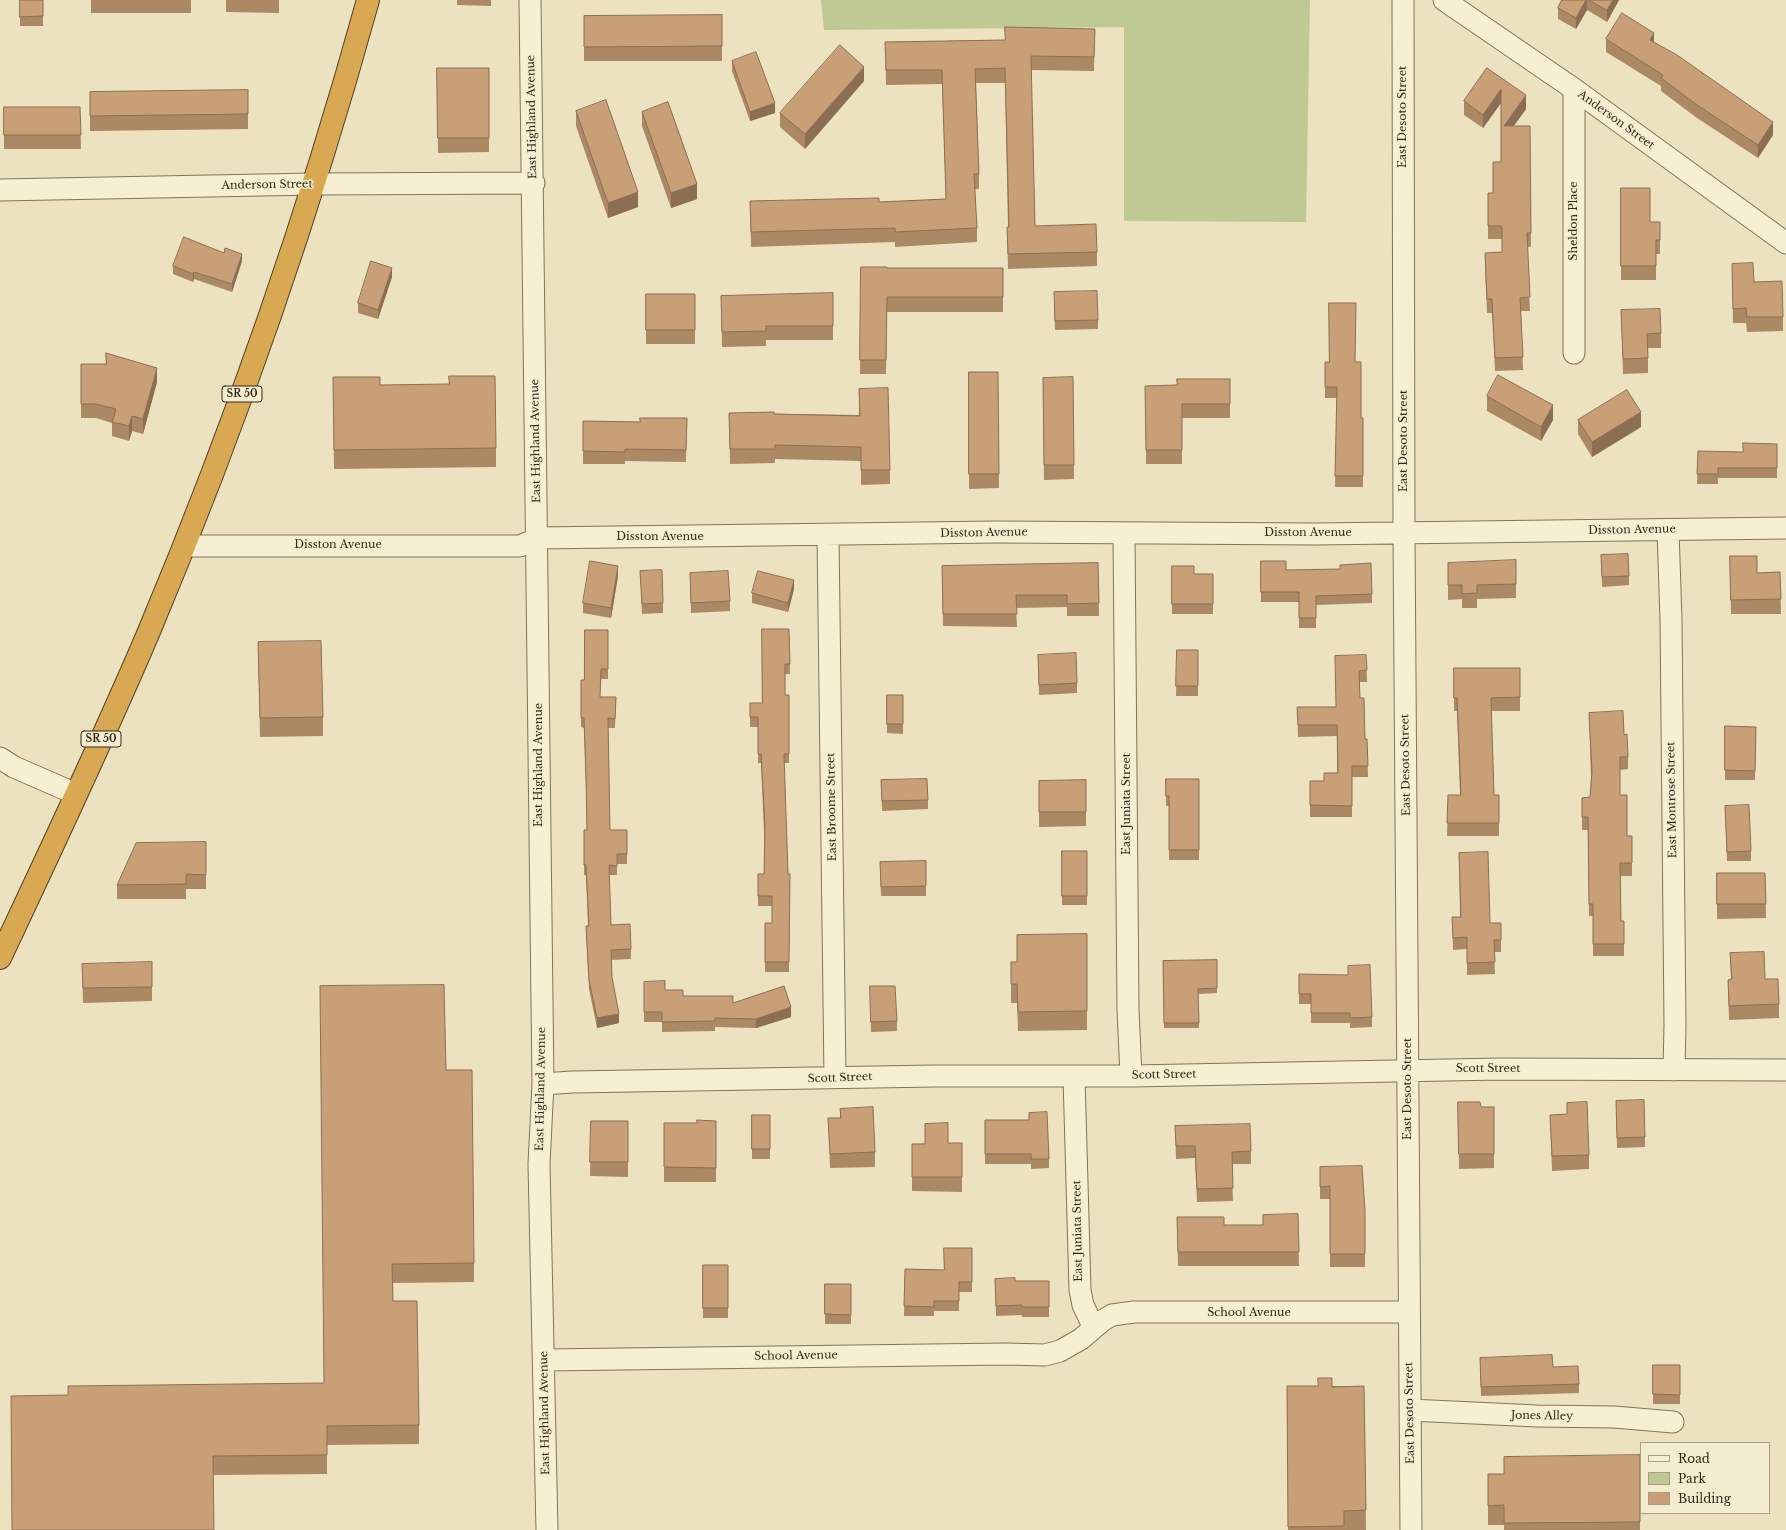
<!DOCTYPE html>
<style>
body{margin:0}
#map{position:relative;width:1786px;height:1530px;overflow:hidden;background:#ece2bf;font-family:"Libre Baskerville",serif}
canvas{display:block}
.legend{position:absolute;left:1640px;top:1442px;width:130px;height:72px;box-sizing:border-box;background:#f3ecce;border:1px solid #a79e87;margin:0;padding:5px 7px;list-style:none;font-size:12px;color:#34291c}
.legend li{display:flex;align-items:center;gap:8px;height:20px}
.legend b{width:20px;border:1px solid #a79e87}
</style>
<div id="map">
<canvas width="1786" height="1530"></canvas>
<ul class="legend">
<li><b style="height:5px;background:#f7efd2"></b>Road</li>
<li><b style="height:11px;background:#bfc994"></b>Park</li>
<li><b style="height:11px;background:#c89f76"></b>Building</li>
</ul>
</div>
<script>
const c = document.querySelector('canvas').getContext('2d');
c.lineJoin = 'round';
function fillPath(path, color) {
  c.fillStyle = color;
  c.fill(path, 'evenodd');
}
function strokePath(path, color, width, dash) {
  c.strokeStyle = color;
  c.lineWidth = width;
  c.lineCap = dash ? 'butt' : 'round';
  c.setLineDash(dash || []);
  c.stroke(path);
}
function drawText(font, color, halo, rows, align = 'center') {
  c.font = font + ' "Libre Baskerville",serif';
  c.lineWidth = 3;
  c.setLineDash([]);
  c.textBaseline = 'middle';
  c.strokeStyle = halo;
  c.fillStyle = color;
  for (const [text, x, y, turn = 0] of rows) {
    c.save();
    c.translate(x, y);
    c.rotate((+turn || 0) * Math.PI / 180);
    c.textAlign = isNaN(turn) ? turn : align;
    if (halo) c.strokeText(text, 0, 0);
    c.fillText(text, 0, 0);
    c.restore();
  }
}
fillPath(new Path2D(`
 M821 0H1310L1306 222 1124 221V27L824 30Z`), '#bfc994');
const street = new Path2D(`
 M530 0 543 1084 539 1164 547 1530
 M1403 0 1404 533 1411 1530
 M1444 0 1574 89 1786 243
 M1574 89V353
 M0 190 315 184 534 183
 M1668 530 1671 620 1675 1025 1674 1070
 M1124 533 1128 1010 1131 1076
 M828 536 835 1077
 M184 546H520L538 538 996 532 1315 534 1786 528
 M0 758 14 767 76 794
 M1074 1076 1080 1290 1083 1305 1094 1328
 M543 1084 572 1082 935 1076H1131L1500 1069 1786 1070
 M545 1360 1006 1354 1045 1355 1060 1351 1081 1339 1102 1321 1112 1315 1134 1312H1409
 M1410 1410 1537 1416 1614 1417 1673 1422`);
const highway = new Path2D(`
 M0 958C51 849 103 740 150 629 236 424 309 214 368 0`);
strokePath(street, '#837358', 23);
strokePath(highway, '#51412d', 24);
strokePath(street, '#f7efd2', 21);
strokePath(highway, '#d9a852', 22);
fillPath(new Path2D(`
 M20 0H43V26H20Z
 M91 0H191V13H91Z
 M226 0H279V13L226 12Z
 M457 0H491V6L457 5Z
 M1562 0H1619L1607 22 1587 10 1576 29 1558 19V8Z
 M722 15V61H584V16Z
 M1095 29 1094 71 1031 70 1035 226 1097 252V266L1008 269 1007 227H1008L1005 83H976L979 174V189H975L977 228V242L895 247V242L751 247 750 201 879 202 946 199 942 84 886 85 885 42 1005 40Z
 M1606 39 1654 42 1773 135 1758 158 1697 118 1661 91V86L1606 52Z
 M732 61 775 113 750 121 732 71Z
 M437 68H489V152L438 153Z
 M1487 68 1526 109 1513 126H1530L1531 247H1527L1530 311H1521L1523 370 1495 371 1492 313H1487L1485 267V253L1502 252V239H1488V193H1493L1501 162V103L1483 128 1464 115V101Z
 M864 81 805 149 780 127V113Z
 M248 90V129L90 131V92Z
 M4 107H80L81 149H4Z
 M576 111 638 207 608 218 576 126Z
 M642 112 697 199 671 208 642 126Z
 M1621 188 1650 222H1660V254H1656V280H1621Z
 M242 261 232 292 194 279 193 282 173 274V266Z
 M1732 264 1754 282 1783 317V331L1747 332 1746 323H1733Z
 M861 267 887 268H1003V312H887L886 374H860Z
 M392 277 378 319 358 313V303Z
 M833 293V340H766V346L722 347 721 296Z
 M646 294H695V344H646Z
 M1054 301 1098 320V329L1055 330Z
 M1621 310 1661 333V348H1648V373L1623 374Z
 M1325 362H1355L1361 418H1363V487H1335L1337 398H1325Z
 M81 364 157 382 143 434 132 431 129 441 112 436V423L96 418H81Z
 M969 372H998L999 488 969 489Z
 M1073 377 1074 479 1044 480 1043 378Z
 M1230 379V418H1182V464H1146L1145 386 1177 385Z
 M380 385 496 448V467L334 469 333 396Z
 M859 389 890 470V484L861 485V461L775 459V463L730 464 729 413 859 415Z
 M1487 396 1553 420 1541 441 1487 411Z
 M687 418 686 462 625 461V464H583V421L640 422Z
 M1578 420 1641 427 1592 457 1578 434Z
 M1777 444V478H1718V484H1697L1698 451 1743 452Z
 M1601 555 1629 576V585L1602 587Z
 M1730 556 1757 573 1780 572 1781 614H1731Z
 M1261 561 1286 570 1372 594V603L1316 605V628H1299V602H1261Z
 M1098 563 1099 616H1067V607L1016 608 1017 627 943 626 942 566Z
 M1448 563 1516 584V598L1477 599V608H1462V599L1448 600Z
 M1172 566 1194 574H1213V614H1172Z
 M640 571 663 603V613L642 614Z
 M690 573 730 601V611L691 613Z
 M618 576 611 618 583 613V603Z
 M794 589 788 612 752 603V593Z
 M789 629 790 674H785V695H789V763H784L788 874H790L789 972H765V923H772V906H758V874H764V833L761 763H758V727H750V703H762Z
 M608 630V679H601L600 697H616L615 728H608L610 830H627V864H617V875H609L611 925 631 949V959L611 960 612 977 619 1023 597 1028 589 989 586 935V926H588L586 875H584V865L587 830 586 788 584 728 581 727V680H584Z
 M258 642 323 717V736L260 737Z
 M1177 650H1198V696H1176Z
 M1038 655 1077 683V693L1039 695Z
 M1366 655 1367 682H1360V698L1365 739H1367L1368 777H1352V817H1310V781H1324L1337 773V736L1298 737 1297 707H1336Z
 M1454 668H1520V711H1491L1494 795H1499V836H1447L1448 795H1460L1457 711H1454Z
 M887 695H903V734L887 733Z
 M1589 713 1624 735 1628 757V769L1620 770V795L1627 836H1632V876H1620L1621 921H1624V956H1593V916H1589L1588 830H1582V798L1590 797 1591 778Z
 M1725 726 1756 727 1755 780H1725Z
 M1166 779H1199V860H1169V806H1166Z
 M881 780 928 800V809L882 811Z
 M1086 780V826L1039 827V781Z
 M1725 806 1751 851V861H1727Z
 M206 842V889H186V899H117V885Z
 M1062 851H1087V905H1062Z
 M1459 853 1490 923 1501 940V952H1494L1495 974 1467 975V949L1453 950 1452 917H1460Z
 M926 861V896H881L880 862Z
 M1717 873H1765L1766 918 1717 919Z
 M1087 934V1030L1018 1031 1017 1003H1011V962H1017V935Z
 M1730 953 1765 979 1779 1004V1018L1729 1020 1728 980 1731 979Z
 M1217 960V993L1198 994 1199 1028H1164L1163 961Z
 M82 964 152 987V1001L83 1003Z
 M1299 974 1372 1017V1027L1350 1028V1023H1311V1004H1299Z
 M644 982 683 996 733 1003 791 1017 756 1028 715 1027V1031L662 1032V1022H644Z
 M870 986 897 1021V1031L871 1032Z
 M446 1070 474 1263V1282L393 1283V1301L419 1425V1444L327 1445V1474L214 1475 68 1395 324 1383Z
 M1616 1101 1645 1137V1147L1617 1148Z
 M1458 1102 1481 1107H1494V1168L1459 1169Z
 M1567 1103 1589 1155V1169L1552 1171 1550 1115 1567 1114Z
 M840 1109 875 1152V1167L830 1168 828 1118H840Z
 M752 1115H770V1159H752Z
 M985 1120 1049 1159V1168L1031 1169V1164H985Z
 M591 1121H628V1177L590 1176Z
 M716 1121V1182H664V1123H697Z
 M1175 1126 1251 1151V1164H1232L1233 1201 1197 1202 1195 1158 1176 1159Z
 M948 1143H962V1192L912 1191V1144Z
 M1320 1167 1365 1211V1267H1330V1199H1320Z
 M1298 1214 1299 1266H1178L1177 1217 1224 1225H1263Z
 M972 1248V1292H959V1311H934V1316H904L905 1269 944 1270Z
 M703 1265H728V1318H703Z
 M995 1279 1015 1281H1049V1317H1022V1315L996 1316Z
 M825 1284H851V1324H825Z
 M1480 1358 1553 1367 1579 1384V1393L1481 1396Z
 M1653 1365H1680V1404H1653Z
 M1287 1386H1364L1366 1530H1288Z
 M1640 1455V1530H1504V1525H1488V1474H1504Z`), '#ac8965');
fillPath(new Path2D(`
 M1586 0H1587V10L1576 29V18Z
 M1613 0H1619L1607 22V10Z
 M1654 33V46L1650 40Z
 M864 67V81L805 149V134Z
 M1501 89V103L1483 128V115Z
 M1526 95V109L1504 140V126Z
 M775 103V113L750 121V112Z
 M1773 122V135L1758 158V145Z
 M697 184V199L671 208V193Z
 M638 192V207L608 218V203Z
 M242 254V261L232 292V284Z
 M392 268V277L378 319V310Z
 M194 272V279L193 282V274Z
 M157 368V382L143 434V419Z
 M1553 405V420L1541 441V427Z
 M1641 412V427L1592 457V442Z
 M132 416V431L129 441V426Z
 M618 566V576L611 618V608Z
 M794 580V589L788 612V603Z
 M791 1007V1017L756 1028V1019Z
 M619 1014V1023L597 1028V1018Z`), '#8c6f53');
const building = new Path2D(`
 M20 0H43V16L20 17Z
 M1562 0H1586L1576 18 1558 8Z
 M1589 0H1613L1607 10Z
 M1622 13 1654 33 1650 40 1677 55 1773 122 1758 145 1697 105 1661 78 1663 75 1606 39Z
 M722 15V46L584 47V16Z
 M1005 27 1095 29 1094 57 1031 56 1035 226 1096 224 1097 252 1008 254 1007 227H1009L1005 68 975 69 979 174H974L977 228 895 232V228L751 232 750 201 879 198V202L946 199 942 70H886L885 42 1005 40Z
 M840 45 864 67 805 134 780 113Z
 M756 52 775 103 750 112 732 61Z
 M437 68H489V138H438Z
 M1487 68 1526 95 1504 126H1530L1531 233H1527L1530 297 1520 298 1523 357 1495 358 1492 299H1487L1485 253 1502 252V226H1488V193H1493V162H1501V89L1483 115 1464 101Z
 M248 90V114L90 116V92Z
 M606 100 638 192 608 203 576 111Z
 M668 102 697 184 671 193 642 112Z
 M4 107H80L81 135H4Z
 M1621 188H1650V222H1660V240H1656V266H1621Z
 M184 237 224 253 225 248 242 254 232 284 194 272 193 274 173 266Z
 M371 261 392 268 378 310 358 303Z
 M1753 263 1754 282 1782 281 1783 317H1747L1746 308 1733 309 1732 264Z
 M861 267H887V268H1003V297H887L886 360H860Z
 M1097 291 1098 320 1055 321 1054 292Z
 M833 293V326H766V331L722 332 721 296Z
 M646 294H695V330H646Z
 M1329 303H1356L1355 362H1361V418H1363V476H1335L1337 387H1325V362H1329Z
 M1660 309 1661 333 1647 334 1648 358 1623 359 1621 310Z
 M106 353 157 368 143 419 132 416 129 426 112 422 116 409 96 404H81V364H106Z
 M969 372H998L999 474H969Z
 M1498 375 1553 405 1541 427 1487 396Z
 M449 376H495L496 448 334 450 333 377H380V385L449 384Z
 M1073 377 1074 465H1044L1043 378Z
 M1177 379H1230V404H1182V450H1146L1145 386 1177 385Z
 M888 388 890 470H861V447L775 445V449H730L729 413 774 412V414L860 416 859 389Z
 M1627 390 1641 412 1592 442 1578 420Z
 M640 418H687L686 450 625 449V452L583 451V421L640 422Z
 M1743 443 1777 444V468H1718V474H1697L1698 451 1743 452Z
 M1628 554 1629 576 1602 577 1601 555Z
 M1730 556H1757V573L1780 572 1781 599 1731 600Z
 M1516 560V584L1477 585V593L1462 594V585H1448V563Z
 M590 561 618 566 611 608 583 603Z
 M1261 561H1286V570L1340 569V565L1371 563 1372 594 1316 596V618H1299V592H1261Z
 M1098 563 1099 603 1067 604V595H1016L1017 614H943L942 566Z
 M1172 566H1194V574H1213V604H1172Z
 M662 570 663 603 642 604 640 571Z
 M728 571 730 601 691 603 690 573Z
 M758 571 794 580 788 603 752 593Z
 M762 629H789L790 664H785V695H789V754H784L788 874H790L789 962H765V923H772V896H758V874H764L765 825 761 754H758V717H750V703H762Z
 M585 630H608V669H601L600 697H616L615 719 608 718 610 830H627V854H617V866L609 865 611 925 630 924 631 949 611 950 612 977 619 1014 597 1018 589 980 586 926H589L586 865H584V830H587L586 778 584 718H581V680H584Z
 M321 641 323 717 260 718 258 642Z
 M1177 650H1198V686H1176Z
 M1076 653 1077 683 1039 685 1038 655Z
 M1366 655 1367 670 1359 671 1360 698H1364L1365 739H1367L1368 766H1352V806L1310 805V781H1324V773H1338L1337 725H1298L1297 707H1336L1335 656Z
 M1454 668H1520V697L1491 698 1494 795H1499V823H1447L1448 795H1461L1457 698H1454Z
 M887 695H903V724H887Z
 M1623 711 1624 735 1627 734 1628 757H1620V795H1627V836H1632V863H1620L1621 921H1624V944H1593V904H1589L1588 817H1582V798L1590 797 1592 772 1589 713Z
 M1725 726 1756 727 1755 771 1725 770Z
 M927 779 928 800 882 801 881 780Z
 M1166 779H1199V850H1169V796H1166Z
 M1086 780V812H1039V781Z
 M1749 805 1751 851 1727 852 1725 806Z
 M206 842V875L186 874V884L117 885 136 843Z
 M1062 851H1087V896H1062Z
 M1488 852 1490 923H1501V940H1494L1495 962 1467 963V937L1453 938 1452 917H1461L1459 853Z
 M926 861V886L881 887 880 862Z
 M1717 873H1765L1766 904H1717Z
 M1087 934V1011L1018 1012 1017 984H1011V962H1017V935Z
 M1764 952 1765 979H1778L1779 1004 1729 1006 1728 980 1732 979 1730 953Z
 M1217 960V988L1198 989 1199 1023H1164L1163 961Z
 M152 962V987L83 988 82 964Z
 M1370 965 1372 1017 1350 1018V1013H1311V994H1299V974L1348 975V966Z
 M665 981V990H683V996H733V1003L784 986 791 1007 756 1019 715 1018V1021L662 1022V1012H644V982Z
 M444 985 446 1070H472L474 1263 392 1264 393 1301H417L419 1425 327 1426V1455L213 1456 214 1530H12L11 1396 68 1395V1386L324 1383 320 986Z
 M870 986H895L897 1021 871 1022Z
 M1644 1100 1645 1137 1617 1138 1616 1101Z
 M1458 1102H1480L1481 1107H1494V1154H1459Z
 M1587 1102 1589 1155 1552 1156 1550 1115 1567 1114V1103Z
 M873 1107 875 1152 830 1154 828 1118H841L840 1109Z
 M1047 1112 1049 1159H1031V1154H985V1120H1029V1113Z
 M752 1115H770V1149H752Z
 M697 1120 716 1121V1168L664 1167V1123H697Z
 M591 1121H628V1162H590Z
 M948 1123V1143H962V1177H912V1144H925V1124Z
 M1250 1124 1251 1151 1232 1152 1233 1188 1197 1189 1195 1146H1176L1175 1126Z
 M1362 1166 1365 1211V1254H1330V1186L1320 1187V1167Z
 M1298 1214 1299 1252H1178L1177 1217H1224V1225H1263V1215Z
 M944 1248H972V1282H959V1301H934V1307L904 1306 905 1269 944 1270Z
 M703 1265H728V1308H703Z
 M1015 1278V1281H1049V1307H1022V1305L996 1306 995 1279Z
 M825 1284H851V1315L825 1314Z
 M1552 1355 1553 1367 1578 1366 1579 1384 1481 1387 1480 1358Z
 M1653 1365H1680V1395L1653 1394Z
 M1318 1378H1332V1387L1364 1386 1366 1510 1344 1511V1526L1288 1527 1287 1386H1318Z
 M1640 1455V1522L1504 1523V1505L1488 1506V1474H1504V1457Z`);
fillPath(building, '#c89f76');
strokePath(building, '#8c6f53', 1);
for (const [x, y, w] of [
 [242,394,40],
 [101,739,40]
]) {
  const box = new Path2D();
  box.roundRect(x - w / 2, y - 8, w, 16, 3);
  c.fillStyle = '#f3ecce';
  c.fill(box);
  strokePath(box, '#34291c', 1);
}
drawText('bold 10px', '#34291c', null, [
 ["SR 50",242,394],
 ["SR 50",101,739]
]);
drawText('11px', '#34291c', '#f3ecce', [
 ["East Highland Avenue",532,117,-91],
 ["East Desoto Street",1403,117,-90],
 ["Anderson Street",1616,120,36],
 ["Anderson Street",267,185,-1],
 ["Sheldon Place",1574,221,-90],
 ["East Highland Avenue",536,441,-91],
 ["East Desoto Street",1404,441,-90],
 ["Disston Avenue",1632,530,-1],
 ["Disston Avenue",984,533,-1],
 ["Disston Avenue",1308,533],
 ["Disston Avenue",660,537],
 ["Disston Avenue",338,545],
 ["East Highland Avenue",539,765,-90],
 ["East Desoto Street",1406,765,-91],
 ["East Montrose Street",1672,800,-91],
 ["East Juniata Street",1127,804,-90],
 ["East Broome Street",832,807,-91],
 ["Scott Street",1488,1069],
 ["Scott Street",1164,1075,-1],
 ["Scott Street",840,1078,-2],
 ["East Highland Avenue",541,1089,-89],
 ["East Desoto Street",1408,1089,-90],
 ["East Juniata Street",1078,1231,-91],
 ["School Avenue",1249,1313],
 ["School Avenue",796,1356,-1],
 ["East Highland Avenue",545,1413,-91],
 ["East Desoto Street",1410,1413,-91],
 ["Jones Alley",1542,1416,1]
]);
</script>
